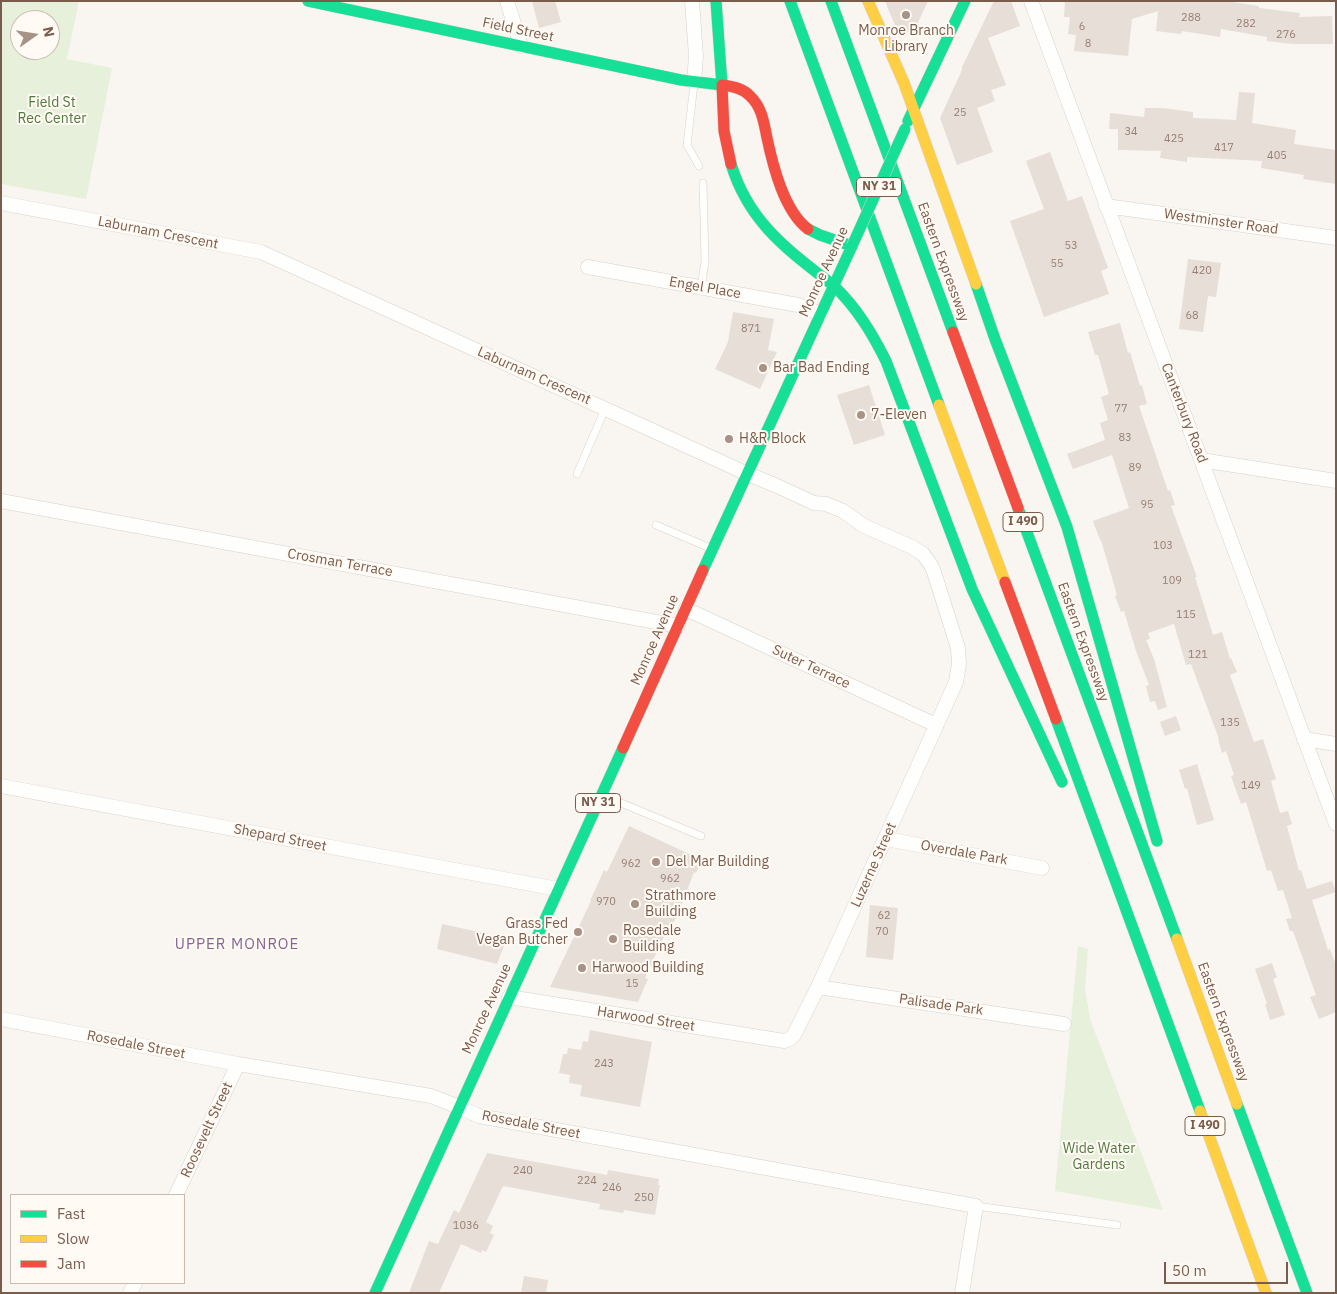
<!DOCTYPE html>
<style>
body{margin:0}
#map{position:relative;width:1337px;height:1294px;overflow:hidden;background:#f9f5f0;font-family:"IBM Plex Sans",sans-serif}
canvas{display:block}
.frame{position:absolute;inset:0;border:2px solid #7a5c4d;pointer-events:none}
.legend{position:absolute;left:10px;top:1194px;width:175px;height:90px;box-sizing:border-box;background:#fffaf3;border:1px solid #cabbb1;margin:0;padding:6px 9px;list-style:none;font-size:15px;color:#7a5c4d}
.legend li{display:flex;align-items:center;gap:10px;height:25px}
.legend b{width:25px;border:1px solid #cabbb1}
.north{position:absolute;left:10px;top:10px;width:50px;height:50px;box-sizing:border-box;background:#fffaf3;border:1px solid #cabbb1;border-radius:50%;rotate:77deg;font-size:14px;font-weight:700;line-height:20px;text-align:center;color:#7a5c4d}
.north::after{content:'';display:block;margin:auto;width:18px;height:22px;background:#a69286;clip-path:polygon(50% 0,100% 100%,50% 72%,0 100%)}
.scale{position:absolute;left:1164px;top:1262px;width:124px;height:22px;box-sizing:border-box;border:2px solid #7a5c4d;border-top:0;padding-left:6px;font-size:15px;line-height:18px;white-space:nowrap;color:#7a5c4d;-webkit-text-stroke:4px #fffaf3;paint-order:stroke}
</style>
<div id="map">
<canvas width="1337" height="1294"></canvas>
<div class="frame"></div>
<ul class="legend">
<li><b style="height:6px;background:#16e098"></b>Fast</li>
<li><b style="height:6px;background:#ffcf43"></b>Slow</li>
<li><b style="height:6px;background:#f24e42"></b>Jam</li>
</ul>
<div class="north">N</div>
<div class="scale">50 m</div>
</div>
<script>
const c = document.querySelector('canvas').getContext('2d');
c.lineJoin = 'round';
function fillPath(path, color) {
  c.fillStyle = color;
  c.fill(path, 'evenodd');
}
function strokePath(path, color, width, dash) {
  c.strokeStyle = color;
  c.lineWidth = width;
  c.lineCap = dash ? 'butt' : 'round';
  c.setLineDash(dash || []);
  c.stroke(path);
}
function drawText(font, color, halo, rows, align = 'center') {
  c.font = font + ' "IBM Plex Sans",sans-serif';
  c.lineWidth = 4;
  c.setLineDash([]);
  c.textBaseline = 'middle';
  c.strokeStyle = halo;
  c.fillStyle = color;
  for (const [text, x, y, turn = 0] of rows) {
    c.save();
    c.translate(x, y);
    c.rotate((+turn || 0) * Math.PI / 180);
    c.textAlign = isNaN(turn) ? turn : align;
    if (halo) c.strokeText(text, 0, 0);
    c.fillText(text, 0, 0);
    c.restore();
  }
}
fillPath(new Path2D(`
 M1 1H79L67 59 112 68 86 199 1 184ZM20 20H50V50H20Z
 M1078 946 1088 949 1085 988 1090 1019 1163 1210 1055 1191Z`), '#e7f0db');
fillPath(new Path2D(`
 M532 1H555L561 22 539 28Z
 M885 1H928L915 29 899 35Z
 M994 1H1011L1020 26 988 38 1006 85 991 90 995 101 977 108 993 152 957 165 940 118 962 70V67Z
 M1065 1H1225L1259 6V8L1300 13 1299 17 1332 16 1333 44H1292L1267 41V37L1221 29 1220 37 1182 31 1181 34 1156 31 1158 11 1132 19 1128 56 1074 51 1076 35 1068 34 1070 17H1064Z
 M1239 92 1255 93 1252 123 1296 130 1294 144 1336 150V184L1303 179 1304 175 1261 168 1262 161 1187 157V162L1160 158 1161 151 1118 150V129H1109L1110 113 1144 117 1145 108H1163L1193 112V118L1236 120Z
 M1050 152 1068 201 1082 196 1108 268 1101 271 1109 294 1044 317 1010 221 1044 209 1026 161Z
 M1188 259 1221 263 1216 297 1208 296 1203 332 1179 329Z
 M733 312 774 319 768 350 777 352 760 389 715 369 728 342Z
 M1120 323 1128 353 1130 352 1140 386 1142 385 1147 404 1139 406 1168 491 1170 490 1175 505 1171 506 1197 577H1195L1213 635 1222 632 1230 659 1231 658 1237 672 1230 675 1254 742 1263 739 1276 779 1271 781 1280 813 1288 811 1292 824 1287 826 1299 871 1301 870 1307 889 1332 881 1336 892 1312 900 1328 950 1330 949 1336 965V1012L1319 1019 1310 997 1316 995 1293 931H1290L1286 919 1292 918 1283 890 1278 891 1271 870 1267 871 1246 802 1241 804 1231 776 1234 775 1226 751 1222 753 1218 739H1219L1191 664 1186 665 1174 624 1148 633 1150 639 1146 640 1154 659 1167 707 1158 710 1155 701 1150 702 1146 686 1149 685 1136 651 1124 611 1121 612 1115 596 1117 595 1101 540H1100L1093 521 1129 508 1112 455 1073 469 1067 454 1105 440 1100 423 1108 420 1101 397 1109 394 1098 355H1095L1088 332Z
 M869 385 885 435 854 445 837 395Z
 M1176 716 1181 730 1165 736 1160 722Z
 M1197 764 1214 820 1197 825 1187 788 1185 789 1179 770Z
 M629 826 702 860 696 873 694 872 682 904 668 935 665 934 645 978 648 979 638 1002 550 987 591 901H590L604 870 607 872Z
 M870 905 898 908 893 960 866 957Z
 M442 924 507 938 497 964 437 949Z
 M1272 963 1277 977 1273 979 1285 1015 1270 1020 1265 1004H1267L1255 969Z
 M590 1030 652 1042 640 1107 580 1096 582 1085 569 1083 570 1075 559 1073 563 1054H567L568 1048 581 1050 583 1041 588 1042Z
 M487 1153 607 1175 608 1170 659 1179 658 1185H660L655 1215 624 1210 623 1213 599 1209 600 1204 503 1186 486 1222 493 1226 490 1233 494 1235 486 1252 482 1250 481 1253 461 1244 439 1293H409L429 1241 438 1244 454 1210 459 1213Z
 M524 1276 548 1280 546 1293H521Z`), '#e6ded7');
const lane = new Path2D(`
 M694 84 687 145 699 166
 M701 288 705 261 703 183
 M577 474 605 409
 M656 525 710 548
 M604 796 701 836
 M976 1206 1117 1225`);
const street = new Path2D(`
 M507 1 521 46
 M692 1 696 56 694 82
 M1031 1 1336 824
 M1 203 261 252 748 474 775 485 814 503 826 504 843 511 864 526 912 547 923 554 931 565 934 572 958 648 959 664 956 682 818 987 794 1035 790 1039 784 1041 509 997
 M1106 206 1336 238
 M588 267 798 305 821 314
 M1201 460 1336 481
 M1 501 678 626
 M686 609 936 725
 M1304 739 1336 744
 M1 786 558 889
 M886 839 1042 868
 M818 987 1064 1024
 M1 1019 238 1064 431 1096 459 1107 479 1116 976 1206 962 1293
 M176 1195 238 1064
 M130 1293 135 1283`);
const fast = new Path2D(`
 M308 1 681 80 722 85
 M716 1 722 85
 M790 1 939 405
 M831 1 953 332
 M908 121 965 1
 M731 164C749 223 788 250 834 286
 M976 284 995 339 1067 527 1157 841
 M834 286C857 308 872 333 886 361L972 589 1062 782
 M1018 508 1177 939
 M703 570 852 246 820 235 808 229
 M1056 719 1200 1111
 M1237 1104 1307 1293
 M375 1293 623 748`);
const slow = new Path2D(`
 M868 1 904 83 976 284
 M939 405 1005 582
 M1177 939 1237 1104
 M1200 1111 1266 1293`);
const jam = new Path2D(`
 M731 164 724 131 722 85C732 86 743 88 750 96 762 107 764 123 767 138 773 166 784 211 808 229
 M953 332 1018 508
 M1005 582 1056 719
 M623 748 703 570`);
strokePath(lane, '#d7d1cb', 8);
strokePath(street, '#d7d1cb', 15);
strokePath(fast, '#d9d2cb', 12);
strokePath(slow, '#d9d2cb', 12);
strokePath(jam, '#d9d2cb', 12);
strokePath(lane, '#fefefd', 7);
strokePath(street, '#fefefd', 14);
strokePath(fast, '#16e098', 11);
strokePath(slow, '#ffcf43', 11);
strokePath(jam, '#f24e42', 11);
const fastBridge = new Path2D(`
 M852 246 905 129`);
strokePath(fastBridge, '#dad1cc', 12, []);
strokePath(fastBridge, '#16e098', 11);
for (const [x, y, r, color] of [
 [906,15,5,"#a69286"],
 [763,368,5,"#a69286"],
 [861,415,5,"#a69286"],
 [729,439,5,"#a69286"],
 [656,862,5,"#a69286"],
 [635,904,5,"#a69286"],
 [578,932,5,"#a69286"],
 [613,939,5,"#a69286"],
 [582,968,5,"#a69286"]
]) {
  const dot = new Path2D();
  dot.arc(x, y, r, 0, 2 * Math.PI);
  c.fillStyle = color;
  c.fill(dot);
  strokePath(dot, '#fffaf3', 2);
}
drawText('11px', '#977e72', null, [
 ["288",1191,18],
 ["282",1246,24],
 ["6",1082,27],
 ["276",1286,35],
 ["8",1088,44],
 ["25",960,113],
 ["34",1131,132],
 ["425",1174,139],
 ["417",1224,148],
 ["405",1277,156],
 ["53",1071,246],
 ["55",1057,264],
 ["420",1202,271],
 ["68",1192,316],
 ["871",751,329],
 ["77",1121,409],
 ["83",1125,438],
 ["89",1135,468],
 ["95",1147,505],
 ["103",1163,546],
 ["109",1172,581],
 ["115",1186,615],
 ["121",1198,655],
 ["135",1230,723],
 ["149",1251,786],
 ["962",631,864],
 ["962",670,879],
 ["970",606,902],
 ["62",884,916],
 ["70",882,932],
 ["15",632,984],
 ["243",604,1064],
 ["240",523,1171],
 ["224",587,1181],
 ["246",612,1188],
 ["250",644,1198],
 ["1036",466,1226]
]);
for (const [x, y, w] of [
 [879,187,45],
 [1023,522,40],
 [598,803,45],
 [1205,1126,40]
]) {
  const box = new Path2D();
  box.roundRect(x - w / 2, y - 9.5, w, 19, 4);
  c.fillStyle = '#fffaf3';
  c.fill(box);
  strokePath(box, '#7a5c4d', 1);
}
drawText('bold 12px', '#7a5c4d', null, [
 ["NY 31",879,187],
 ["I 490",1023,522],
 ["NY 31",598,803],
 ["I 490",1205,1126]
]);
drawText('14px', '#7a5c4d', '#fffaf3', [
 ["Field Street",518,30,12],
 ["Westminster Road",1221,222,8],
 ["Laburnam Crescent",158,233,11],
 ["Eastern Expressway",943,262,70],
 ["Monroe Avenue",824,272,-65],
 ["Engel Place",705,288,10],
 ["Laburnam Crescent",534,376,24],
 ["Canterbury Road",1184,413,69],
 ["Crosman Terrace",340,563,10],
 ["Monroe Avenue",655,640,-66],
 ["Eastern Expressway",1083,642,70],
 ["Suter Terrace",811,667,25],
 ["Shepard Street",280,838,11],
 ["Overdale Park",964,853,10],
 ["Luzerne Street",874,865,-66],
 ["Palisade Park",941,1005,8],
 ["Monroe Avenue",487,1009,-65],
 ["Harwood Street",646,1019,9],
 ["Eastern Expressway",1223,1022,70],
 ["Rosedale Street",136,1045,11],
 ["Rosedale Street",531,1125,11],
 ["Roosevelt Street",207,1130,-65]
]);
drawText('14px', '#7a5c4d', '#fffaf3', [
 ["Monroe Branch",906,31,"center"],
 ["Library",906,47,"center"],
 ["Bar Bad Ending",773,368],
 ["7-Eleven",871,415],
 ["H&R Block",739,439],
 ["Del Mar Building",666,862],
 ["Strathmore",645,896],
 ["Building",645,912],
 ["Grass Fed",568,924,"right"],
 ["Vegan Butcher",568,940,"right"],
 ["Rosedale",623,931],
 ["Building",623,947],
 ["Harwood Building",592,968]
], 'left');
drawText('14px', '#537a41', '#fffaf3', [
 ["Field St",52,103],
 ["Rec Center",52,119],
 ["Wide Water",1099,1149],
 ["Gardens",1099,1165]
]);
c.letterSpacing = '1px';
drawText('15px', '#846695', '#fffaf3', [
 ["UPPER MONROE",237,945]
]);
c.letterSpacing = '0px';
</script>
